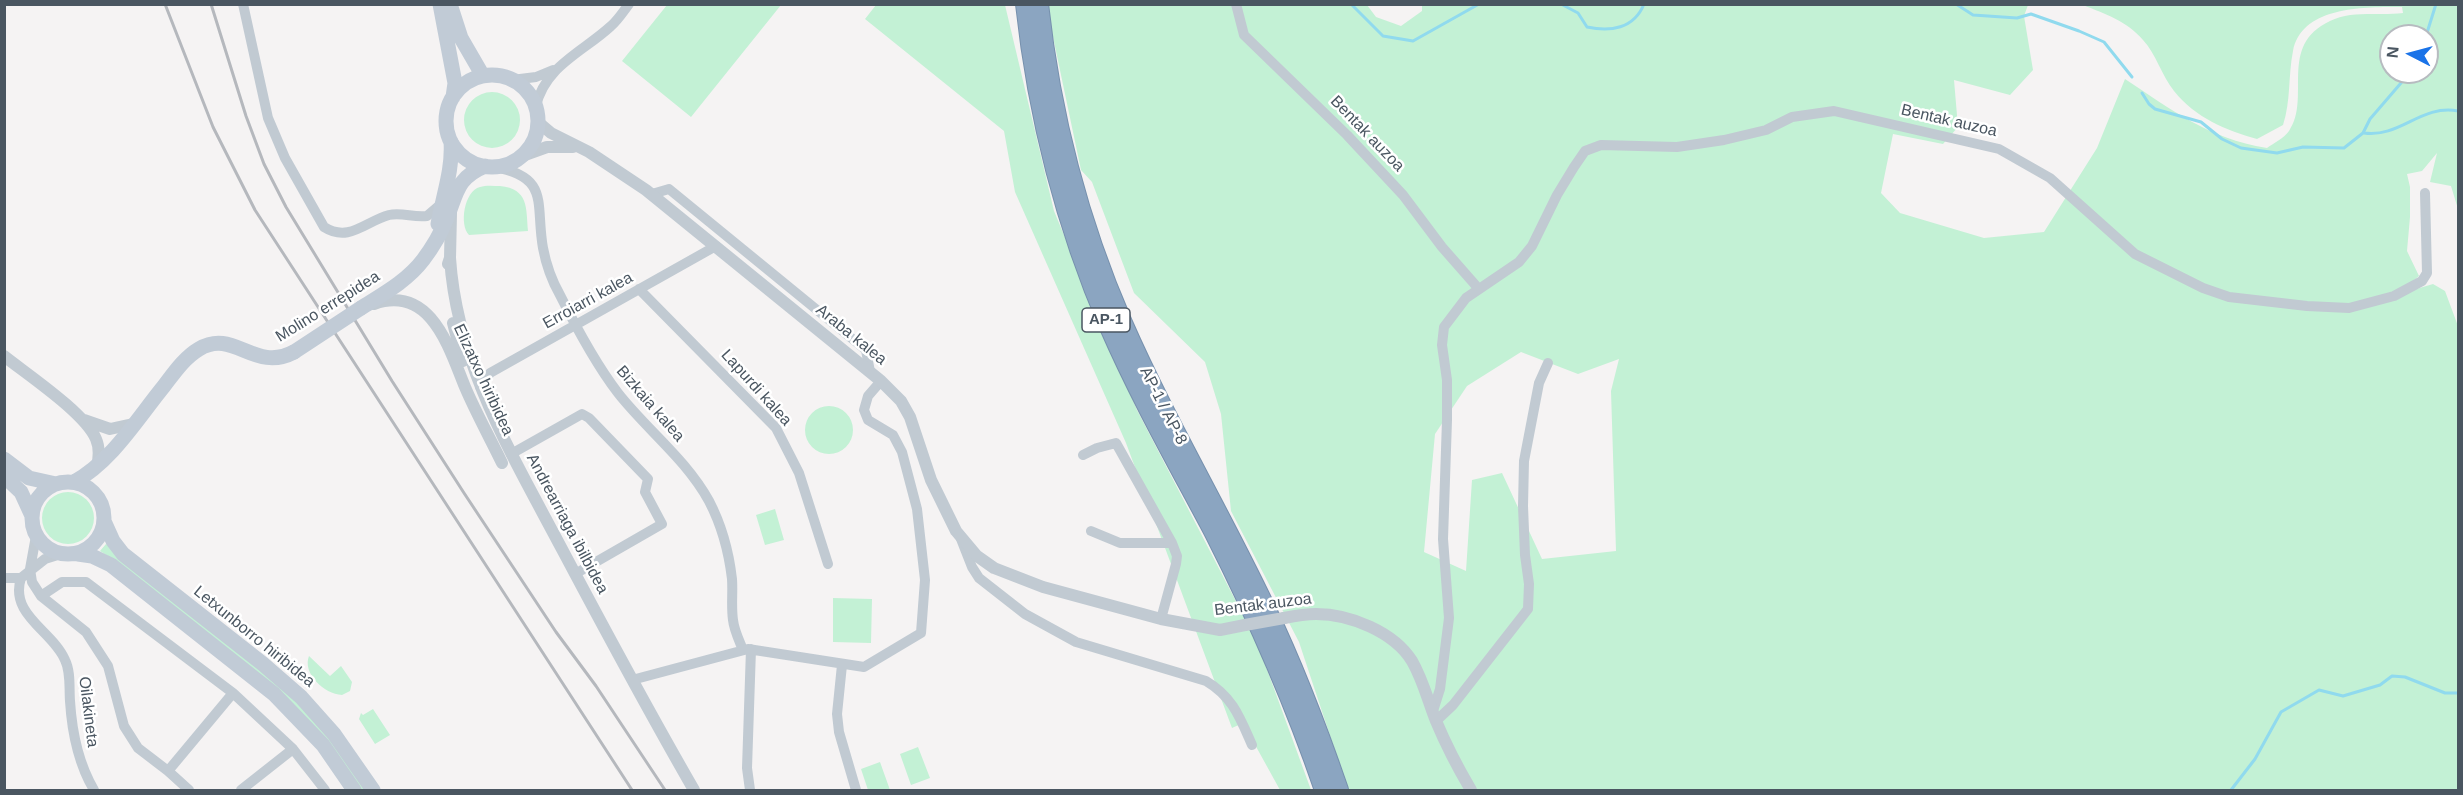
<!DOCTYPE html>
<style>
body{margin:0}
#map{position:relative;width:2463px;height:795px;overflow:hidden;background:#f5f3f3;font-family:Helvetica,sans-serif}
canvas{display:block}
.frame{position:absolute;inset:0;border:6px solid #4a5661;pointer-events:none}
.north{position:absolute;left:2379px;top:24px;width:60px;height:60px;box-sizing:border-box;background:#fff;border:2px solid #b7bbc0;border-radius:50%;rotate:276deg;font-size:16px;font-weight:700;line-height:24px;text-align:center;color:#4a5661}
.north::after{content:'';display:block;margin:auto;width:21px;height:27px;background:#1a73e8;clip-path:polygon(50% 0,100% 100%,50% 72%,0 100%)}
</style>
<div id="map">
<canvas width="2463" height="795"></canvas>
<div class="frame"></div>
<div class="north">N</div>
</div>
<script>
const c = document.querySelector('canvas').getContext('2d');
c.lineJoin = 'round';
function fillPath(path, color) {
  c.fillStyle = color;
  c.fill(path, 'evenodd');
}
function strokePath(path, color, width, dash) {
  c.strokeStyle = color;
  c.lineWidth = width;
  c.lineCap = dash ? 'butt' : 'round';
  c.setLineDash(dash || []);
  c.stroke(path);
}
function drawText(font, color, halo, rows, align = 'center') {
  c.font = font + ' Helvetica,sans-serif';
  c.lineWidth = 5;
  c.setLineDash([]);
  c.textBaseline = 'middle';
  c.strokeStyle = halo;
  c.fillStyle = color;
  for (const [text, x, y, turn = 0] of rows) {
    c.save();
    c.translate(x, y);
    c.rotate((+turn || 0) * Math.PI / 180);
    c.textAlign = isNaN(turn) ? turn : align;
    if (halo) c.strokeText(text, 0, 0);
    c.fillText(text, 0, 0);
    c.restore();
  }
}
fillPath(new Path2D(`
 M897 4 910 6 911 4 1005 5 1054 211 1137 410 1257 642 1311 790H1280L1243 723 1232 728 1126 443 1015 192 1004 131 865 19 876 5Z
 M1422 4 2028 5 2024 16 2033 70 2010 95 1954 80 1958 127 1943 144 1893 134 1881 193 1900 213 1984 238 2044 232 2097 148 2125 79C2174 111 2207 138 2267 148 2274 143 2284 138 2289 131 2312 98 2277 46 2330 21 2351 10 2380 16 2403 13L2402 7C2367 7 2302 5 2293 51 2288 76 2291 101 2283 125L2257 139C2225 130 2196 118 2174 91 2162 76 2156 54 2143 40 2127 21 2105 14 2083 5H2458V221V209L2451 186 2430 182 2437 153 2422 171 2407 174 2410 187V217L2407 251 2419 276 2396 295 2433 284 2445 291 2458 326V790H1348L1299 642 1231 511 1221 414 1205 362 1134 293 1092 182 1081 170 1049 18 1048 5H1367L1376 17 1401 26 1422 11ZM2391 36H2427V72H2391ZM1521 352 1578 374 1619 359 1611 391 1616 551 1542 559 1502 473 1472 480 1466 571 1424 552 1435 434 1467 386Z
 M667 5H781L691 117 622 61Z
 M464 120a28 28 0 1 1 56 0a28 28 0 1 1-56 0Z
 M500 186C529 189 526 208 528 231L469 235C459 225 464 191 480 187 486 185 494 186 500 186Z
 M805 430a24 24 0 1 1 48 0a24 24 0 1 1-48 0Z
 M42 518a26 26 0 1 1 52 0a26 26 0 1 1-52 0Z
 M775 509 784 540 765 545 756 515Z
 M106 544 264 671 318 722 367 790H361L336 753 111 558 100 551Z
 M833 598 872 599 871 643 833 642Z
 M309 656 330 676 341 666 352 682 350 691 342 695C324 694 302 673 309 656Z
 M373 709 390 735 375 744 359 719 361 713 363 715Z
 M918 747 930 778 911 785 900 754Z
 M880 762 890 790H868L861 769Z`), '#c3f1d5');
strokePath(new Path2D(`
 M1351 4 1383 36 1413 41 1479 4
 M1561 4 1578 13 1587 27C1610 32 1634 29 1644 4
 M1956 4 1973 15 2017 18 2031 14 2079 31 2104 42 2132 77
 M2426 36 2436 4
 M2142 93 2149 104 2155 109 2201 122 2222 139 2241 148 2277 153 2303 147 2344 148 2363 133 2370 119 2401 83 2407 72
 M2364 133C2400 138 2421 104 2458 111
 M2231 790 2255 759 2281 712 2319 690 2343 696 2380 685 2392 676 2405 677 2445 693H2458`), '#90daee', 3);
const motorway = new Path2D(`
 M1025 4C1037 115 1065 225 1109 327 1140 398 1178 465 1214 533 1256 616 1294 702 1324 790
 M1039 4C1051 114 1079 222 1123 323 1166 421 1221 513 1267 610 1295 668 1318 729 1339 790`);
strokePath(motorway, '#7690ad', 20);
strokePath(new Path2D(`
 M243 4 268 118 285 158 324 227C349 243 366 221 389 215 402 212 414 218 427 216L441 204
 M1236 4 1244 35 1347 135 1403 195 1442 247 1478 288
 M512 80 536 77 553 70
 M536 106C545 66 583 52 611 26 618 20 623 12 629 4
 M494 167C551 177 535 204 543 248 546 264 552 281 560 295 577 329 595 363 618 393 647 430 686 459 709 501 721 524 729 553 732 579 733 592 731 606 733 620 734 630 739 640 743 650
 M652 194 669 189 866 350 870 372
 M639 289 776 428 799 473 828 564
 M480 387 490 373 716 246
 M511 454 582 414 589 418 648 479 645 492 662 524 575 574
 M1083 455 1097 448 1116 443 1172 543 1177 556 1176 564 1161 619
 M1091 531 1120 543H1172
 M36 536 30 569 32 582 41 596 86 632 108 666 124 726 138 748 168 771 189 790
 M961 539 972 567 979 578 1025 614 1076 642 1206 681C1233 697 1240 718 1252 745
 M4 578H21L45 559 61 554
 M21 578C9 615 53 631 65 660 71 672 69 688 70 701 72 733 78 763 94 790
 M41 596 62 582H86L233 693 293 749 325 790
 M842 665 837 714 839 732 856 790
 M632 680 748 649 864 667 921 633 925 580 917 509 902 452 893 435 868 420 864 410 868 396 881 381
 M1433 711 1440 689 1449 618 1443 539 1447 420V380L1442 345 1444 327 1466 298 1519 262 1532 246 1557 195 1574 167 1585 151 1601 145 1677 147 1724 140 1766 130 1792 117 1834 111 1999 149 2050 178 2135 254 2203 288 2229 297 2307 306 2349 308 2394 296 2422 281 2427 273 2425 193
 M1436 721 1453 705 1528 609 1529 584 1525 555 1523 506 1524 461 1539 383 1548 363
 M168 771 233 693
 M241 790 293 749
 M750 790 747 768 751 649`), '#c1cad2', 10);
strokePath(new Path2D(`
 M538 122 551 133 589 152 646 190 881 381 901 401 910 417 931 480 956 531 977 556 994 568 1043 587 1161 619 1220 630 1245 625
 M522 156 547 147H573
 M450 258C457 366 514 458 563 551 606 632 649 712 694 790
 M448 264 450 258 451 213
 M374 304C431 284 449 348 465 387 476 413 490 438 502 463
 M453 323 463 361
 M4 356C28 375 85 413 96 439 100 448 99 458 97 467
 M84 420 110 429 133 424
 M1284 618C1294 616 1306 614 1316 614 1350 614 1394 632 1412 661 1423 680 1428 701 1436 721 1446 745 1458 768 1471 790`), '#c1cad2', 12);
strokePath(new Path2D(`
 M440 4 455 83 453 97
 M450 4 461 38 483 76
 M446 121a46 46 0 1 1 92 0a46 46 0 1 1-92 0Z
 M438 224C443 196 453 169 451 142
 M361 308C383 294 407 281 423 260 432 248 441 233 446 220 457 194 456 178 485 166
 M4 459 29 478 56 484
 M4 476 21 492 32 516
 M32 518a36 36 0 1 1 72 0a36 36 0 1 1-72 0Z
 M74 482C112 461 137 419 164 386 174 373 184 358 199 349 234 328 254 373 294 352
 M104 521 113 541 123 554 263 664 301 697 334 734 373 790
 M78 554 92 556 111 565 274 694 323 745 354 790`), '#c1cbd6', 15);
strokePath(motorway, '#8ba5c1', 18);
strokePath(new Path2D(`
 M165 4 213 127 255 210 632 790
 M211 4 246 116 264 164 286 207 392 381 464 493 556 632 596 686 665 790`), '#b5b8bd', 3);
strokePath(new Path2D(`
 M1245 625 1284 618`), '#c1cad2', 12);
strokePath(new Path2D(`
 M294 352 361 308`), '#c1cbd6', 15);
for (const [x, y, w] of [
 [1106,320,48]
]) {
  const box = new Path2D();
  box.roundRect(x - w / 2, y - 12, w, 24, 4.5);
  c.fillStyle = '#fff';
  c.fill(box);
  strokePath(box, '#4a5661', 1.5);
}
drawText('bold 15px', '#4a5661', null, [
 ["AP-1",1106,320]
]);
drawText('16px', '#4a5661', '#fff', [
 ["Bentak auzoa",1949,121,13],
 ["Bentak auzoa",1367,134,46],
 ["Erroiarri kalea",588,301,-29],
 ["Molino errepidea",328,307,-32],
 ["Araba kalea",851,335,39],
 ["Elizatxo hiribidea",483,380,65],
 ["Lapurdi kalea",756,388,48],
 ["Bizkaia kalea",650,404,49],
 ["AP-1 / AP-8",1163,406,63],
 ["Andrearriaga ibilbidea",567,524,62],
 ["Bentak auzoa",1263,605,-7],
 ["Letxunborro hiribidea",254,637,39],
 ["Oilakineta",88,712,83]
]);
</script>
